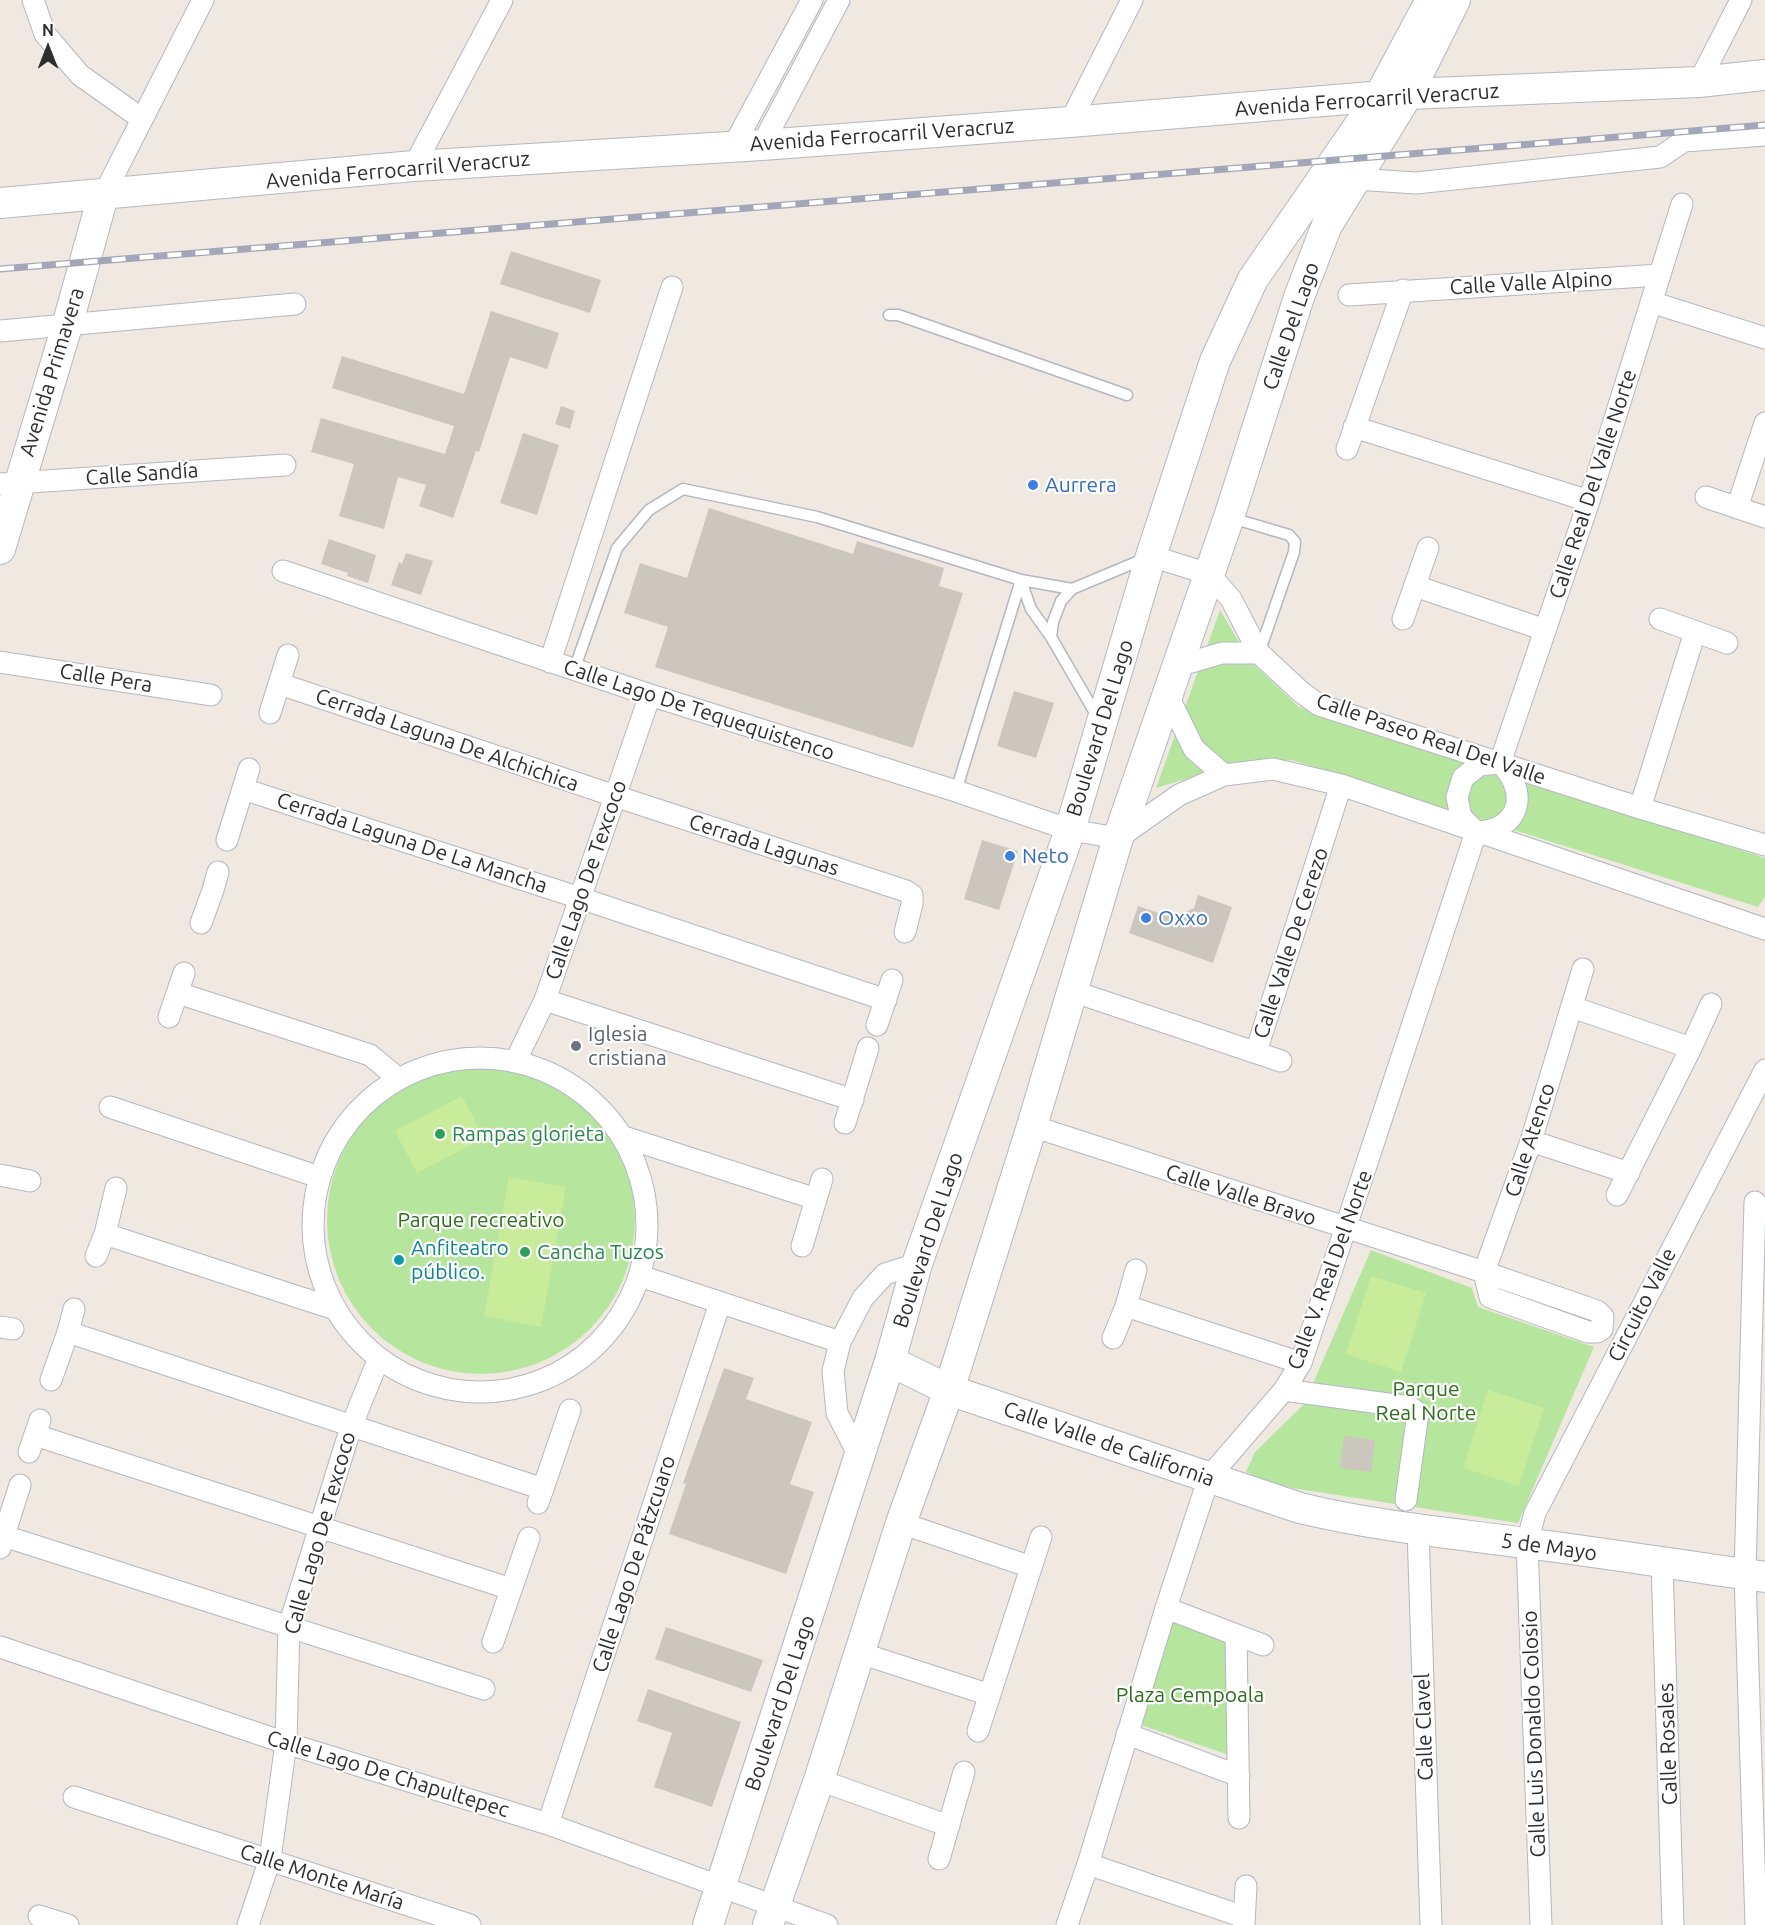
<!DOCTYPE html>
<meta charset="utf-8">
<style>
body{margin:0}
#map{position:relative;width:1765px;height:1925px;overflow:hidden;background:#efe9e1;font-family:Ubuntu,sans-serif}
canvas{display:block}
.north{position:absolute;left:18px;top:18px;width:60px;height:60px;-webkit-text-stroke:4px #fff;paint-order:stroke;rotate:0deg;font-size:16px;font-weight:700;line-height:24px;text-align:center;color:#2e2e2e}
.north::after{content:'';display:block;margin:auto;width:21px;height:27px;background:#2e2e2e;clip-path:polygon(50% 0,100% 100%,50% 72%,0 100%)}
</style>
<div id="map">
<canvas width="1765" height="1925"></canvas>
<div class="north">N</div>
</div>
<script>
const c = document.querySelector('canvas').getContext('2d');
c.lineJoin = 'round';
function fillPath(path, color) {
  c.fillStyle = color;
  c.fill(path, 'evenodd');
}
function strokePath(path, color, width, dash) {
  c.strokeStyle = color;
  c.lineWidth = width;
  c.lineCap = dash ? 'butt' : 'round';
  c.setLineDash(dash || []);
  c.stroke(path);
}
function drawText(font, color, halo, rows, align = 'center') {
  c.font = font + ' Ubuntu,sans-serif';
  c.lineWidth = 4.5;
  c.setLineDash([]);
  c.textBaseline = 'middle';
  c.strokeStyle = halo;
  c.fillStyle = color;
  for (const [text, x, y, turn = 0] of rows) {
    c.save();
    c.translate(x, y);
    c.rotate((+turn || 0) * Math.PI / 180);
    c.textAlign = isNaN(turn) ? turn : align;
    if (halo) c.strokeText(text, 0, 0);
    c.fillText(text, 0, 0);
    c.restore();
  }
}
fillPath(new Path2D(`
 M1220 610 1251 662 1299 707 1765 858V896L1758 907 1292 760 1243 762 1156 788Z
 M327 1220a154 154 0 1 1 308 0a154 154 0 1 1-308 0Z
 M1371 1250 1472 1288 1478 1307 1594 1347 1518 1523 1279 1486 1246 1472 1255 1452 1304 1404Z
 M1168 1616 1231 1638 1235 1757 1135 1723Z`), '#b6e59e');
fillPath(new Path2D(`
 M462 1096 484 1138 417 1173 395 1131Z
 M509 1177 566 1187 541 1327 484 1316Z
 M1371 1276 1426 1293 1401 1372 1346 1354Z
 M1488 1390 1544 1408 1519 1486 1463 1468Z`), '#c9ec9a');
fillPath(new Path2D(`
 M511 251 601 280 590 313 500 284Z
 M491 311 559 333 547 369 510 357 479 452 476 451 453 518 419 506 426 485 398 477 384 529 339 516 354 464 311 452 321 418 445 454 454 426 332 388 342 356 464 394Z
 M561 406 575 411 570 429 555 424Z
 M523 433 559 445 537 515 500 503Z
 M709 508 853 554 857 541 944 568 939 586 963 593 913 748 655 667 668 627 624 613 640 563 687 578Z
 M329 539 376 555 368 583 347 576 348 573 321 564Z
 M406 553 433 561 421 595 391 585 399 562 402 564Z
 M1014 691 1054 703 1036 758 997 746Z
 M982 840 1018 851 999 910 964 899Z
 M1198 895 1232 907 1213 963 1129 933 1138 906 1173 918 1194 908Z
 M724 1368 754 1378 746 1399 812 1422 790 1484 814 1492 786 1574 669 1534 686 1484 683 1483Z
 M1344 1436 1375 1440 1371 1472 1340 1468Z
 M666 1627 763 1660 751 1692 655 1659Z
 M648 1689 741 1722 712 1807 654 1787 672 1733 637 1721Z`), '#cbc7bf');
const lane = new Path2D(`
 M889 315H898L1127 395
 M1232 518 1289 535 1295 542 1294 552 1259 653
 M1021 581 1031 609 1051 637
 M574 670 617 548 649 510 683 489 817 517 1021 580 1072 589
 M1098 718 1051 637 1053 622 1061 601 1072 589 1146 558
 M956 791 1021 580`);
const street = new Path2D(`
 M33 0 45 34 80 75 142 119
 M1699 82 1741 0
 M1070 122 1132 0
 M734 145 812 0
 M762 145 839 0
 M414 166 502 0
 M1355 179 1416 183 1660 157 1684 141 1765 135
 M103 196 203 0
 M1349 295 1660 275
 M1651 302 1765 338
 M0 331 295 304
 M1354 427 1589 501
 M1347 449 1403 290
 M0 484 285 465
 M1706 497 1765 517
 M1737 508 1765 423
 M1151 556 1209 574 1231 599 1259 653 1301 692 1319 705 1640 808 1765 845
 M283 571 650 695 956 791 1070 830 1118 838 1179 795 1224 775 1273 769 1341 785 1765 929
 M1415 586 1545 630
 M1403 619 1428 548
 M1660 619 1727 643
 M0 662 211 695
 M550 662 672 287
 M1178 666 1222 653H1259
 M280 684 615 796 906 891 912 895V904L905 932
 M1168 696 1194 749 1224 775
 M270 713 288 655
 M1500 763 1589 501 1682 204
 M1500 763C1530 792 1520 831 1476 832L1461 817 1457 797 1463 778 1479 765Z
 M243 789 580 898 886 1000
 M1640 808 1695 632
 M227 840 249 769
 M201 923 213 890 218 872
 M1072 991 1281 1061
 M178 993 370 1055 399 1079
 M545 1000 853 1100
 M1572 1007 1691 1048
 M169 1017 184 973
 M877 1025 892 980
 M1256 1052 1341 785
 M313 1225a167 167 0 1 1 334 0a167 167 0 1 1-334 0Z
 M515 1062 545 1000 650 695
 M110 1107 319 1177
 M845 1123 868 1048
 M1032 1126 1484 1272 1597 1311 1603 1317 1602 1329 1597 1332H1588L1490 1297 1484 1272
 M621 1136 816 1199
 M1531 1141 1629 1173
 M0 1175 30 1181
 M1617 1195 1691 1048 1711 1004
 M1755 1202 1745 1574 1756 1925
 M105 1234 335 1309
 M802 1246 822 1179
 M96 1256 105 1234 116 1188
 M1484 1272 1531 1141 1583 969
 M640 1276 840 1342
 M1126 1306 1301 1363
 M0 1327 13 1329
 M68 1332 543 1489
 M1113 1338 1126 1306 1136 1270
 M51 1380 68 1332 74 1309
 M1284 1390 1410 1407 1418 1413 1406 1500
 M35 1435 511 1589
 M29 1452 40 1420
 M859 1456 837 1413 833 1371 840 1342 863 1298 885 1274 917 1264
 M538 1503 570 1410
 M901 1523 1031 1567
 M1418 1530 1431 1925
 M4 1536 484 1689
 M0 1548 20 1485
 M1662 1562 1673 1925
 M1166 1608 1263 1645
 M1236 1635 1239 1818
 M493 1642 529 1538
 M0 1647 286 1743 548 1824 827 1925
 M860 1653 990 1695
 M978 1731 1041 1537
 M1127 1734 1239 1776
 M819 1780 949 1826
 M74 1797 470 1925
 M548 1824 720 1303
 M939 1859 964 1772
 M1088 1864 1244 1917
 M39 1916 68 1925
 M248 1925 270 1859 286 1743 289 1626 351 1427 379 1358
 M1067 1925 1088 1864 1166 1608 1209 1477 1284 1390 1301 1363 1476 832
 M1244 1925 1246 1886
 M1541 1925 1527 1543 1535 1513 1765 1070`);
const secondary = new Path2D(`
 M0 203 414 166 762 145 1070 122 1408 94 1699 82 1765 75
 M0 549 67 326 103 196
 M890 1361 949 1390 1300 1508C1374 1526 1450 1533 1525 1543 1605 1553 1685 1566 1765 1577
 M708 1925 890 1361 917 1264 1070 830 1151 556 1215 361 1253 279 1379 97 1431 0
 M768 1925 819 1780 901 1523 949 1390 1032 1126 1118 838 1229 517 1299 297 1327 225 1408 94 1455 0`);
strokePath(lane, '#b4b7c1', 13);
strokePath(street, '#b4b7c1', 23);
strokePath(secondary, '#b4b7c1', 32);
strokePath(lane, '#fff', 10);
strokePath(street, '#fff', 21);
strokePath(secondary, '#fff', 30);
const rail = new Path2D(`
 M0 269 1765 125`);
strokePath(rail, '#a3a6b8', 7);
strokePath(rail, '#fff', 4.5, [14]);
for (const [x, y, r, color] of [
 [1033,485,6,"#3f7fe0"],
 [1010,856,6,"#3f7fe0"],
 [1146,918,6,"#3f7fe0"],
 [576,1046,6,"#6b7280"],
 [440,1134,6,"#2e9e5b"],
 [525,1252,6,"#2e9e5b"],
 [399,1260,6,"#0f9aa8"]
]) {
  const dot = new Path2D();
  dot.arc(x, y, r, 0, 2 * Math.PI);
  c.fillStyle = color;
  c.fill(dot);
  strokePath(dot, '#fff', 2);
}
drawText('21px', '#2e2e2e', '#fff', [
 ["Avenida Ferrocarril Veracruz",1367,100,-4],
 ["Avenida Ferrocarril Veracruz",882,135,-4],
 ["Avenida Ferrocarril Veracruz",398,170,-5],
 ["Calle Valle Alpino",1531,283,-3],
 ["Calle Del Lago",1291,326,-71],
 ["Avenida Primavera",52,372,-73],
 ["Calle Sandía",142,474,-4],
 ["Calle Real Del Valle Norte",1593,484,-72],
 ["Calle Pera",106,678,9],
 ["Calle Lago De Tequequistenco",699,710,18],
 ["Boulevard Del Lago",1100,728,-73],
 ["Calle Paseo Real Del Valle",1431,739,19],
 ["Cerrada Laguna De Alchichica",447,740,19],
 ["Cerrada Laguna De La Mancha",412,843,18],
 ["Cerrada Lagunas",764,845,18],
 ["Calle Lago De Texcoco",586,880,-71],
 ["Calle Valle De Cerezo",1291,943,-72],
 ["Calle Atenco",1530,1140,-72],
 ["Calle Valle Bravo",1241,1195,18],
 ["Boulevard Del Lago",928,1240,-72],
 ["Calle V. Real Del Norte",1330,1270,-70],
 ["Circuito Valle",1642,1305,-63],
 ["Calle Valle de California",1109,1444,19],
 ["Calle Lago De Texcoco",320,1533,-74],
 ["5 de Mayo",1549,1547,8],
 ["Calle Lago De Pátzcuaro",634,1564,-72],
 ["Boulevard Del Lago",780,1703,-72],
 ["Calle Clavel",1424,1727,-92],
 ["Calle Luis Donaldo Colosio",1534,1734,-92],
 ["Calle Rosales",1668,1744,-92],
 ["Calle Lago De Chapultepec",388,1774,17],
 ["Calle Monte María",322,1877,18]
]);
drawText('21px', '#366cbe', '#fff', [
 ["Aurrera",1045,485],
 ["Neto",1022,856],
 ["Oxxo",1158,918]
], 'left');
drawText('21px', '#5b616d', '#fff', [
 ["Iglesia",588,1034],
 ["cristiana",588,1058]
], 'left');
drawText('21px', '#27864d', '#fff', [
 ["Rampas glorieta",452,1134],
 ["Cancha Tuzos",537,1252]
], 'left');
drawText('21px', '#2c6e1b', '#fff', [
 ["Parque recreativo",481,1220],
 ["Parque",1426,1389],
 ["Real Norte",1426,1413],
 ["Plaza Cempoala",1190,1695]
]);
drawText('21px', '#0d838f', '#fff', [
 ["Anfiteatro",411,1248],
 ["público.",411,1272]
], 'left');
</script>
